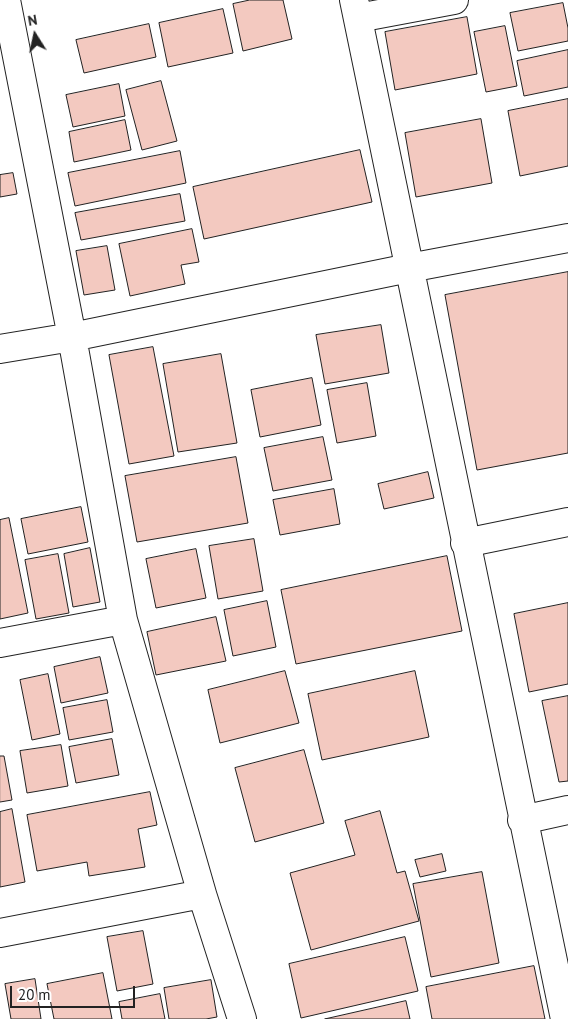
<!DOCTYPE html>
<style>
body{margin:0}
#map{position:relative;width:568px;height:1019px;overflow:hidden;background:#fff;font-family:"PT Sans",sans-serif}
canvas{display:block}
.north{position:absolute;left:10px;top:10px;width:50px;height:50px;-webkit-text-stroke:4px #fff;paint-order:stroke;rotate:350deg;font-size:14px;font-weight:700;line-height:20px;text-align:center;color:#222}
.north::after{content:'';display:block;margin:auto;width:18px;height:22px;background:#222;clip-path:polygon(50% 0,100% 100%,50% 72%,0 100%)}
.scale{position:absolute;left:10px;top:986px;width:125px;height:22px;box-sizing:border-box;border:2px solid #222;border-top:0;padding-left:6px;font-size:15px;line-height:18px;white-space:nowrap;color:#222;-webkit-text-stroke:4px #fff;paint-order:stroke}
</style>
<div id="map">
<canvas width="568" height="1019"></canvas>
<div class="north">N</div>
<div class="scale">20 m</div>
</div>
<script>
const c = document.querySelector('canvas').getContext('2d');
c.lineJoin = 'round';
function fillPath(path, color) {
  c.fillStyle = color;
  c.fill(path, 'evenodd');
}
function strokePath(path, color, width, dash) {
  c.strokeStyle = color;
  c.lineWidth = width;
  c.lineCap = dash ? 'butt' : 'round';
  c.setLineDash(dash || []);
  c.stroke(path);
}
const building = new Path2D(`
 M250 0H283L292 39 243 51 233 4Z
 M563 3 568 28V41L518 51 510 13Z
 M223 9 233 53 168 67 159 23Z
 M467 17 477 74 395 90 385 32Z
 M149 24 156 57 84 73 76 40Z
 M505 26 517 86 486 92 474 32Z
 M568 50V87L524 96 517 61Z
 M161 81 177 141 142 150 126 90Z
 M119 84 125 116 73 127 66 95Z
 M568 99V166L520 176 508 111Z
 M481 119 492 183 416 197 405 133Z
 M125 120 131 150 74 162 69 132Z
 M360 150 372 202 204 239 193 187Z
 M180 151 186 183 75 206 68 173Z
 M13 173 17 194 0 197V175Z
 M180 194 185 221 81 240 75 213Z
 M192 229 199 262 181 265 185 284 130 296 119 244Z
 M107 246 115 290 84 295 76 251Z
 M568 272V453L477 470 445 295Z
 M381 325 389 373 325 384 316 335Z
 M153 347 174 456 129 464 109 355Z
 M221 354 237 443 178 452 163 364Z
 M312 378 321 425 260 437 251 390Z
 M367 383 376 436 337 443 327 390Z
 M323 437 332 480 273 491 264 448Z
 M236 457 248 523 137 542 125 476Z
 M428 472 434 498 384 509 378 484Z
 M334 489 340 524 280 535 273 500Z
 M81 507 88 542 28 554 21 519Z
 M9 518 28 613 0 619V520Z
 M254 539 263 591 218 599 209 546Z
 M90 548 100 602 73 607 64 554Z
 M196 549 206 598 156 608 146 559Z
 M58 554 69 613 36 619 25 560Z
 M447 556 462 631 296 664 281 590Z
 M267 601 276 647 233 656 224 610Z
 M568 603V684L529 692 514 614Z
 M216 617 226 661 156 675 147 632Z
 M100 657 108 693 61 703 54 667Z
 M285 671 299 723 220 743 208 690Z
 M415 671 429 737 322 760 308 694Z
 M48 674 60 734 32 740 20 680Z
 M568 696V781L559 782 542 701Z
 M107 700 113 732 69 740 63 708Z
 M112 739 119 775 76 783 69 747Z
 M61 745 68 786 27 793 20 751Z
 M304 750 324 823 255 842 235 768Z
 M0 756H4L12 800 0 802Z
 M150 792 157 825 138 829 145 867 89 876 87 862 37 871 27 815Z
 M12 809 25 882 0 887V812Z
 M380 811 397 873 405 871 419 921 311 950 290 873 355 855 345 821Z
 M442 854 446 871 420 877 415 860Z
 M482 872 499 963 431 977 413 884Z
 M143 931 153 984 117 991 107 937Z
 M405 937 418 991 301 1018 289 964Z
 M534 966 545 1019H432L426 987Z
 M103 973 112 1019H54L47 984Z
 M35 979 41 1019H11L5 984Z
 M211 980 217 1017 206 1019H169L164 988Z
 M160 994 165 1019H122L119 1002Z
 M406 1001 410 1019H325Z`);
fillPath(building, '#f3c9c0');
strokePath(building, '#222', 1);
const minor = new Path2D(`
 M354 0 565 1019
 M358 18 454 0
 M0 349 72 337 409 268 568 238
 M465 543 568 522
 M0 643 123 620
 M522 820 568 810
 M202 894 242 1019
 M0 933 202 894 123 620 72 337 6 0`);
strokePath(minor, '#222', 30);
strokePath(minor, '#fff', 28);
</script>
